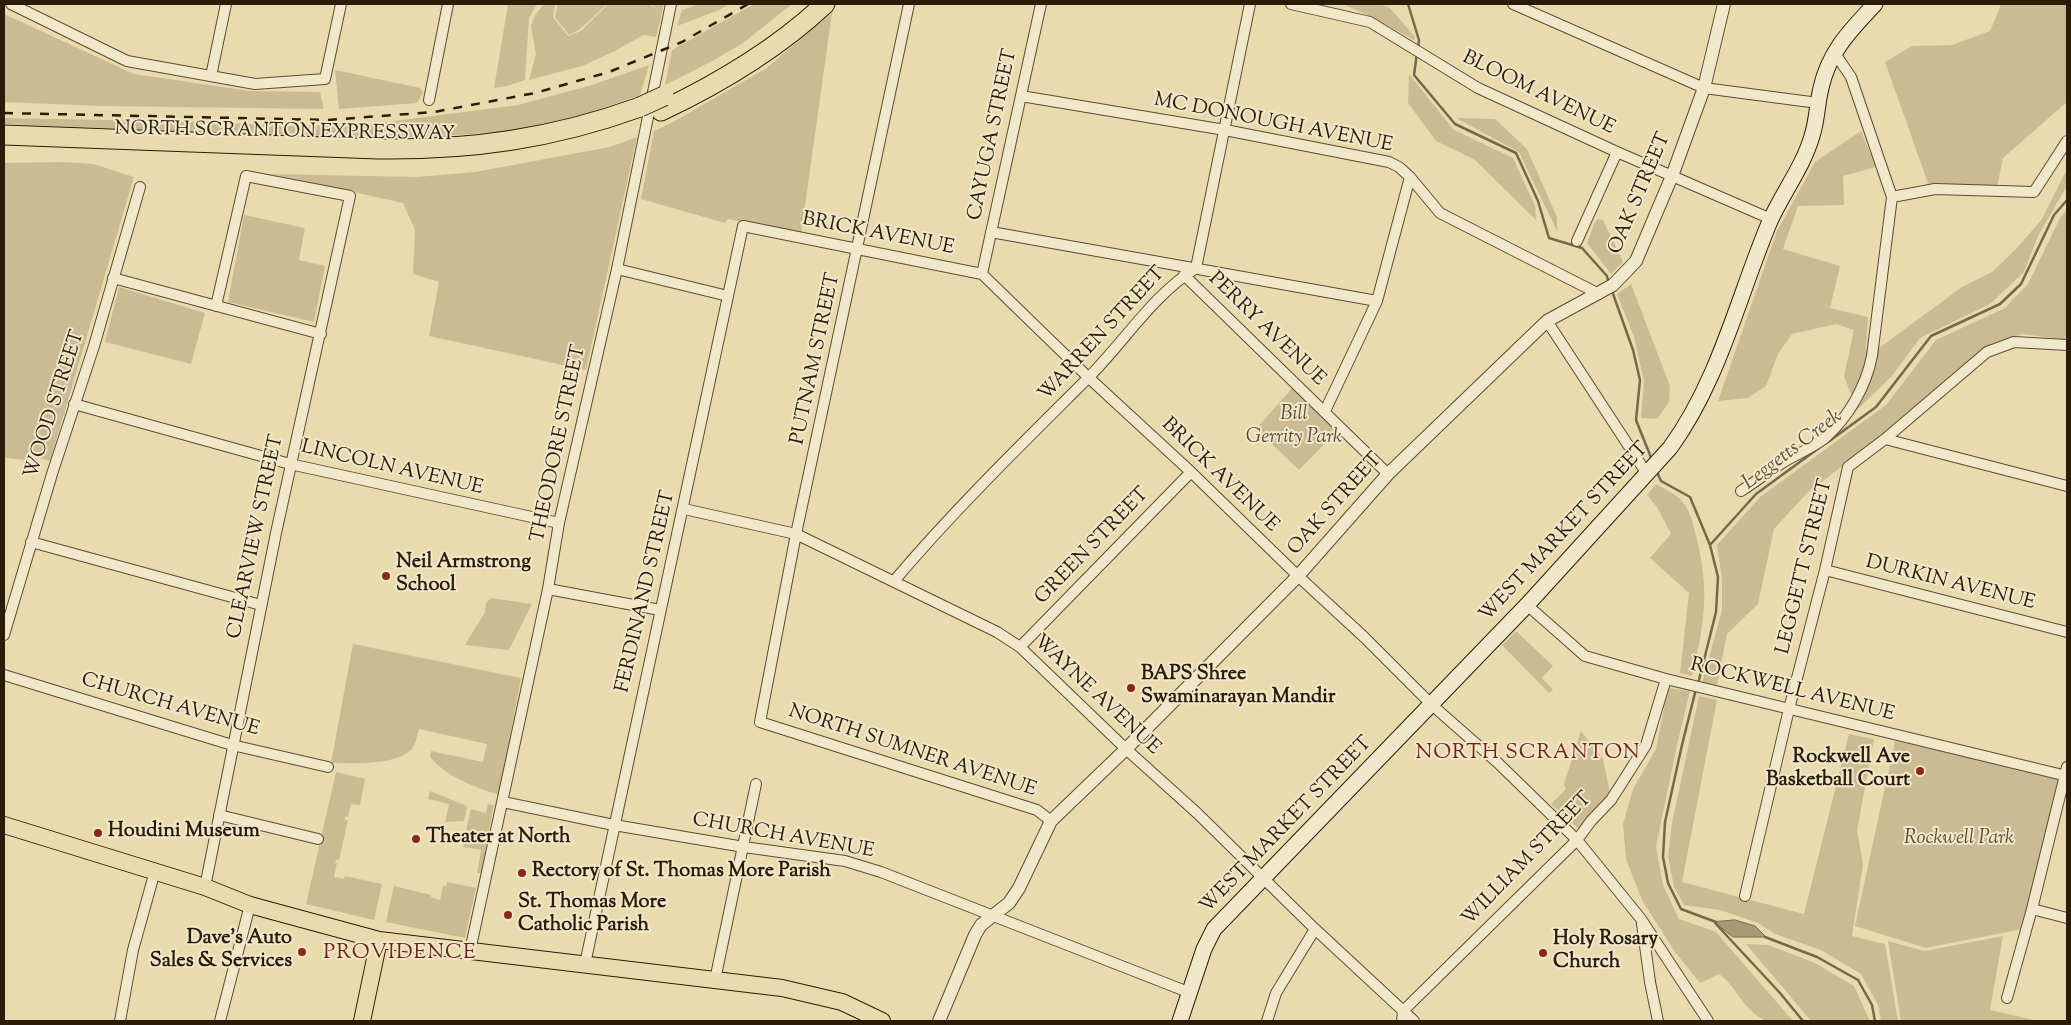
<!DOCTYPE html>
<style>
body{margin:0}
#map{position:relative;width:2071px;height:1025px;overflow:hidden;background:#eadbaf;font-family:"Sorts Mill Goudy",serif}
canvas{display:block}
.frame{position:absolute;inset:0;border:5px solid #2b1c08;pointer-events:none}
</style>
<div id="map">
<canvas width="2071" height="1025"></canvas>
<div class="frame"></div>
</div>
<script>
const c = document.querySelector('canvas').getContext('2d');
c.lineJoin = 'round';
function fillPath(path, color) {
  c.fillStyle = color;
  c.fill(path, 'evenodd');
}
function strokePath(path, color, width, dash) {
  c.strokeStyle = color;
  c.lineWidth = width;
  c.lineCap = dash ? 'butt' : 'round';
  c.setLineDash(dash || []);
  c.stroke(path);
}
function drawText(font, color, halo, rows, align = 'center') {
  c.font = font + ' "Sorts Mill Goudy",serif';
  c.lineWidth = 4;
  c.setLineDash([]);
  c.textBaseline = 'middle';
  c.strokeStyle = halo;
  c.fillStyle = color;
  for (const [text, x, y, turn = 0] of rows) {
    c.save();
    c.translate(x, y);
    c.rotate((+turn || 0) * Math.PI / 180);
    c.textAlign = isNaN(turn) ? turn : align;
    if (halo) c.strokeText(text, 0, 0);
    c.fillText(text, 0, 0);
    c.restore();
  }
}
fillPath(new Path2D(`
 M508 4H537L529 18 525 80 507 86 494 88Z
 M544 4H555L553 17 568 36 581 31 608 4H649L659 11 651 4H664L656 37 643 35 615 51 582 66 529 80 536 54 531 26 535 15Z
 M558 4H607L580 29 569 35 555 17Z
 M700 4H729L719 10 677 26 682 10Z
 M754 4H792L743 43 714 60 665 85 672 50Z
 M1345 4H1379L1390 8 1415 37 1414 40 1372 17 1347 6Z
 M1999 4H2067V102L2003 158 1997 187 1929 186 1885 62 1912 46 1952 45 1990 31 2000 7Z
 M832 13 801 234 728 219 725 223 641 199 654 131 673 122 765 69Z
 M4 14 134 74 250 91 320 92 324 109 101 106 4 102Z
 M649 65 640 95 589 113 520 130 432 137H303L4 124V118L212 122 285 126 363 125 518 105 592 85Z
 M335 70 420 88 423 93 417 103 339 109Z
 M1409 74 1454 130 1513 158 1535 206 1536 220 1475 160 1436 141 1408 103Z
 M1456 118 1495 119 1527 149 1557 217V231L1519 152Z
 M1861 131 1876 167 1843 176 1844 205 1798 206 1783 249 1840 266 1830 308 1868 317 1866 350 1879 348 1962 287 1992 272 2016 249 2042 219 2067 169V186L2038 236 2024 272 1990 304 1920 338 1892 376 1857 410 1844 376 1854 330 1836 324 1792 334 1778 354 1766 386 1748 398 1718 401 1777 231 1815 162Z
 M637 137 586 370 429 336 439 282 413 274 415 230 403 203 271 174 417 177 475 172 610 147Z
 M64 162 93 164 134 177 50 461 39 458 25 460 6 458 4 460V163Z
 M2067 209V340L2022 334 1990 344 1869 446 1807 493 1774 529 1758 604 1727 634 1717 685 1702 683 1722 610V579L1717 545 1760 497 1886 405 1936 340 2005 308 2028 284 2060 218Z
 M244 215 305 228 299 260 325 266 314 322 228 302Z
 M1598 219 1603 220 1623 262 1611 274 1587 243 1594 224Z
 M1631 284 1670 386 1669 402 1657 419 1641 418 1644 381 1634 337 1617 294Z
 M119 287 205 313 191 364 105 342Z
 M1293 387 1337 431 1299 470 1256 429Z
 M1656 484C1664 489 1676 494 1682 501 1691 512 1694 527 1697 540 1710 591 1704 626 1692 676L1680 673 1689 593 1650 558 1671 534 1657 507 1647 495Z
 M491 598 532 604 509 650 465 645 485 612 486 603Z
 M1516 631 1553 666 1542 678 1553 690 1549 693 1502 645Z
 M353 644 521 678 499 795C473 786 448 778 430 757L431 751 483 762 487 744 419 729C417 735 416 745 411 750 393 766 354 763 331 763Z
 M1668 688 1690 691 1678 741 1656 846 1663 885 1679 919 1716 932 1793 1021C1786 1021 1772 1024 1766 1021 1741 1009 1738 987 1719 974L1700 983 1675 952 1642 900 1626 859 1623 824 1633 789 1656 749Z
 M1699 696 1717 700 1682 882 1804 914 1849 734 1874 739 1857 830 1863 864 1852 936 1885 944 1898 1021H1881L1878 1005 1861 974 1821 950 1775 934 1758 923 1720 910 1684 905 1674 887 1668 856 1672 823Z
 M1581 731 1603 759 1610 793 1579 829 1551 804 1566 789 1564 784Z
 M1895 741 2062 777 2023 929 1926 948 1855 926Z
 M336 772 365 779 360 805 351 804 348 817H345V820H348L339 860H336L335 863H337L334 877 344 879 345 876 382 884 374 920 306 904Z
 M430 791 467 806 464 821 445 822 449 804 428 799Z
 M488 804 494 805 488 835 466 830 471 809 486 813Z
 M465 838 487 843 481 873H477L481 850 463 847Z
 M447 882 476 888 465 938 386 922 394 886 431 895V897L440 900 443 886H446Z
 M2003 936 1990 1010 2038 1021H1901L1888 941 1924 951Z
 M1746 944 1768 945 1815 963 1854 986 1870 1021H1811Z`), '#cabb93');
const water = new Path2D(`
 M1735 920 1755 926 1766 937H1733L1714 922Z`);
fillPath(water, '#a99a76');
strokePath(water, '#77684a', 1);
strokePath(new Path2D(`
 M1408 4 1419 40 1418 48
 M1417 53 1414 75 1455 124 1516 153 1538 201 1549 238 1582 248 1607 276 1609 284
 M1612 291 1633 350 1640 380 1636 420 1652 460
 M1828 442 1876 407 1931 336 2000 304 2021 284 2054 215 2067 200
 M1656 470 1661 481 1690 497 1710 545 1718 577 1716 612 1698 684
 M1710 545 1756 494 1819 448
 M1696 689 1682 745 1665 822 1663 857 1668 883 1681 909 1716 922
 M1715 923 1780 993 1803 1021
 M1765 937 1817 957 1858 980 1872 1005 1875 1021`), '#77684a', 2.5);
const minor = new Path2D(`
 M11 4 127 61 255 84 325 79 341 4
 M909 4 796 534 760 722 1037 810 1051 821
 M1291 4 1370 22 1478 88 1617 152 1771 219
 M1513 4 1704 88 1818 103
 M211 76 226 4
 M1021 96 1225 130 1389 162 1399 167 1410 177 1440 213 1599 294
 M429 100 448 4
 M1892 197 1935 189 2034 192 2067 141
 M991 232 1377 301
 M1577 241 1617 152
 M617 269 728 296
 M982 274 1041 4
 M1184 275 1388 474
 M113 278 321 334
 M1547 321 1647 474
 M74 404 290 464 559 523
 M1325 411 1377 301 1410 177
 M1885 439 2067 486
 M1741 491C1755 482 1768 472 1782 463 1796 454 1813 448 1825 438 1849 417 1866 386 1872 356L1892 197 1851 77 1834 52
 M684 509 796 534 997 632 1020 647 1126 749 1197 813 1315 929 1414 1021
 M31 542 261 605
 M1825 570 2067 632
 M894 581C955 509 1022 444 1088 378 1124 342 1153 295 1196 268L1250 4
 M548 589 660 610
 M1527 605 1585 656 1666 679 2067 776
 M4 635 52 474 94 346 140 187
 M1020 647 1191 472
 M4 675 232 745 328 767
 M503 802 614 825 744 847 845 861 881 872 1188 992
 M219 815 318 839
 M205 887 276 533 350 196 246 176 216 306
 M1745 896 1789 709 1825 570 1848 467 1885 439 1987 352 2014 342 2067 345
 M2032 909 2067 918
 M1642 924 1650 982 1658 1021
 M470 951 548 589 559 523 617 269 671 4
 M585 964 743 226 982 274 1088 377 1191 472 1298 576 1364 637 1432 705 1498 763 1577 840 1641 919 1708 1021
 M715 980 756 784
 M2007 998 2032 909 2067 767
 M120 1021 133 950 155 871
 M220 1021 250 905
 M1267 1021 1276 993 1315 929
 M1402 1021 1403 1011 1577 840 1591 821 1611 800 1646 745 1666 679`);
const tertiary = new Path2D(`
 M939 1021 975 935 981 925 1009 903 1019 888 1051 821 1126 749 1298 576 1388 474 1547 321 1613 285 1636 261 1672 176 1704 88 1724 4`);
const secondary = new Path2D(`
 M1180 1021 1204 949 1214 929 1527 605 1670 448C1719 381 1738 297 1770 221 1783 192 1803 167 1812 136 1817 121 1817 104 1821 88 1829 51 1851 30 1875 4`);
const primary = new Path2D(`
 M4 825 205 887 250 905 379 940 782 988 842 1002 882 1021
 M362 1021 379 940`);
const motorway = new Path2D(`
 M661 111C720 83 777 49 825 4
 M4 135 378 149C471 150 552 139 640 107`);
strokePath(minor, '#5b4c32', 12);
strokePath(tertiary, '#5b4c32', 14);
strokePath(secondary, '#2b1c08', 17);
strokePath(primary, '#2b1c08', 18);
strokePath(motorway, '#2b1c08', 21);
strokePath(minor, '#f1e8cb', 10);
strokePath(tertiary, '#f1e8cb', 12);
strokePath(secondary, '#f1e8cb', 15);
strokePath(primary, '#eadbaf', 16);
strokePath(motorway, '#eadbaf', 19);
strokePath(new Path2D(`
 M4 113 328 120 434 112 535 93 609 72 682 42 748 4`), '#2b1c08', 2.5, [9, 9]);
const motorwayBridge = new Path2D(`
 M640 107 664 96`);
strokePath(motorwayBridge, '#2b1c08', 21, []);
strokePath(motorwayBridge, '#eadbaf', 19);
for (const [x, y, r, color] of [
 [386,576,5,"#8f2418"],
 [1131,688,5,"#8f2418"],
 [1920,771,5,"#8f2418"],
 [98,833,5,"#8f2418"],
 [416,839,5,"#8f2418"],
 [522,873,5,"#8f2418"],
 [508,915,5,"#8f2418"],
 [302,952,5,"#8f2418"],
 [1543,953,5,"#8f2418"]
]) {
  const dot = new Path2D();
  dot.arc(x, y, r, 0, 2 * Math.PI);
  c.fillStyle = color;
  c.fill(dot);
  strokePath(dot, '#f1e8cb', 2);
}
drawText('20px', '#2b1c08', '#f1e8cb', [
 ["BLOOM AVENUE",1538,94,26],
 ["MC DONOUGH AVENUE",1273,124,11],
 ["NORTH SCRANTON EXPRESSWAY",285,133,1],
 ["CAYUGA STREET",994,135,-78],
 ["OAK STREET",1641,194,-67],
 ["BRICK AVENUE",878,235,11],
 ["PERRY AVENUE",1266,330,44],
 ["WARREN STREET",1103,335,-47],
 ["PUTNAM STREET",817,359,-78],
 ["WOOD STREET",56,405,-72],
 ["THEODORE STREET",560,444,-78],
 ["LINCOLN AVENUE",392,469,13],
 ["BRICK AVENUE",1219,476,44],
 ["OAK STREET",1336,505,-48],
 ["WEST MARKET STREET",1565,533,-47],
 ["CLEARVIEW STREET",257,537,-78],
 ["GREEN STREET",1093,547,-46],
 ["LEGGETT STREET",1806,567,-76],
 ["DURKIN AVENUE",1950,584,14],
 ["FERDINAND STREET",647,592,-77],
 ["ROCKWELL AVENUE",1792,691,14],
 ["WAYNE AVENUE",1096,696,43],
 ["CHURCH AVENUE",170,706,16],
 ["NORTH SUMNER AVENUE",912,752,18],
 ["WEST MARKET STREET",1287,826,-46],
 ["CHURCH AVENUE",783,837,10],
 ["WILLIAM STREET",1528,860,-46]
]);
drawText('italic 20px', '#5b4c32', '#f1e8cb', [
 ["Bill",1294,416],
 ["Gerrity Park",1294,439],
 ["Rockwell Park",1959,840]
]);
drawText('bold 20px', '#2b1c08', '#f1e8cb', [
 ["Neil Armstrong",396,564],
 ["School",396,587],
 ["BAPS Shree",1141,676],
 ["Swaminarayan Mandir",1141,699],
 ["Rockwell Ave",1910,759,"right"],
 ["Basketball Court",1910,782,"right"],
 ["Houdini Museum",108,833],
 ["Theater at North",426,839],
 ["Rectory of St. Thomas More Parish",532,873],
 ["St. Thomas More",518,904],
 ["Catholic Parish",518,927],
 ["Dave's Auto",292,940,"right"],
 ["Sales & Services",292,963,"right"],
 ["Holy Rosary",1553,941],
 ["Church",1553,964]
], 'left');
drawText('italic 21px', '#5d4e34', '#f1e8cb', [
 ["Leggetts Creek",1793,451,-37]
]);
c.letterSpacing = '1px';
drawText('21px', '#7a1f14', '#f1e8cb', [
 ["NORTH SCRANTON",1528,754],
 ["PROVIDENCE",400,954]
]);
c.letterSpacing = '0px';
</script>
